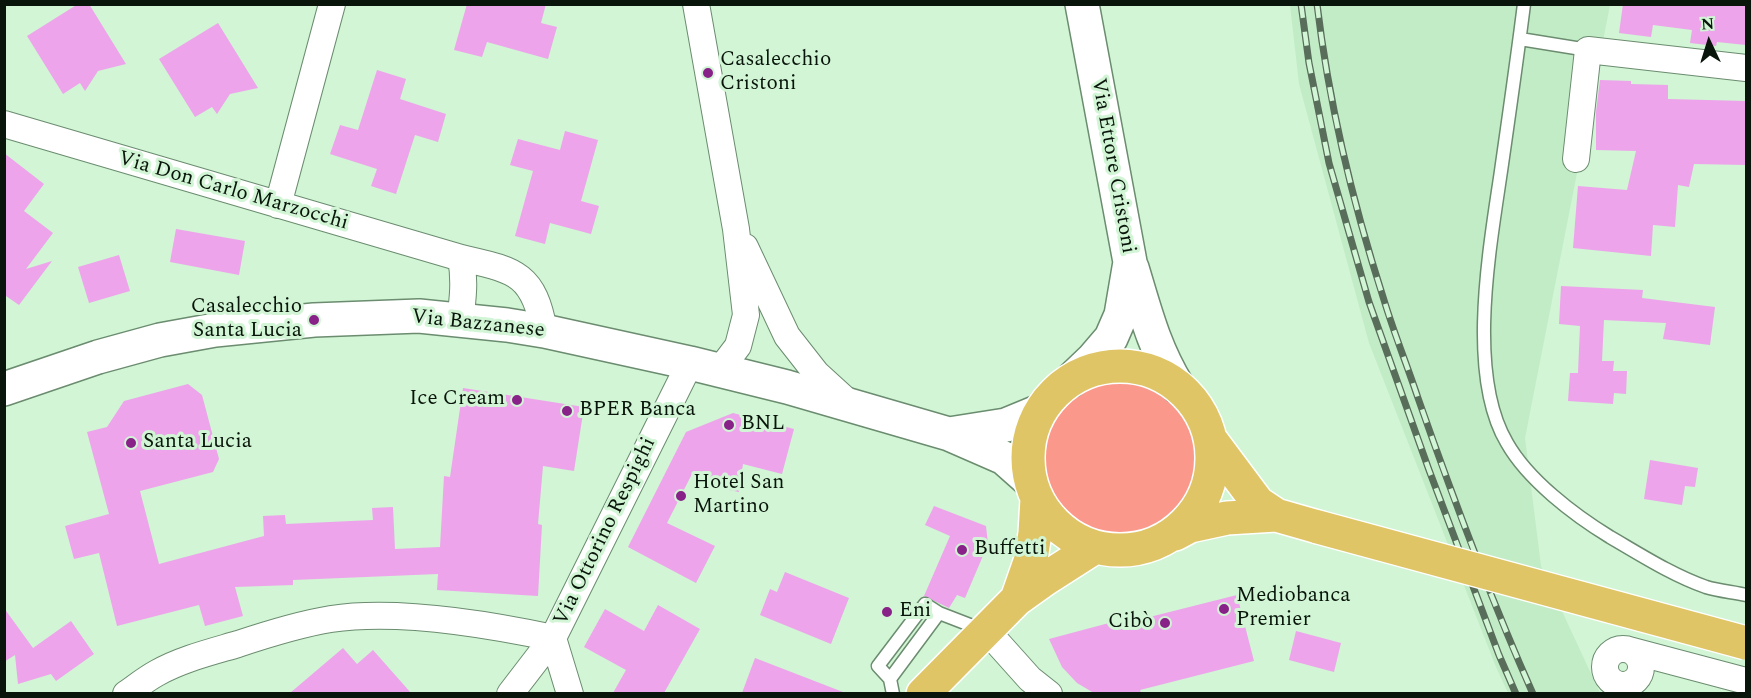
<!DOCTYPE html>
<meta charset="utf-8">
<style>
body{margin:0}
#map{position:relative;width:1751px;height:698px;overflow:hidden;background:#d1f5d5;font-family:Spectral,serif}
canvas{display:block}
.frame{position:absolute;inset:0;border:6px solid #09150a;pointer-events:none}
.north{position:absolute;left:1679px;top:12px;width:60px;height:60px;-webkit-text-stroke:4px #d1f5d5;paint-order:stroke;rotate:356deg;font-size:16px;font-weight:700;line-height:24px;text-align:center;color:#09150a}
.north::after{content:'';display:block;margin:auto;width:21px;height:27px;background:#09150a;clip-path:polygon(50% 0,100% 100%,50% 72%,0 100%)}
</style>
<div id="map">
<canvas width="1751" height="698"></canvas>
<div class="frame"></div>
<div class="north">N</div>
</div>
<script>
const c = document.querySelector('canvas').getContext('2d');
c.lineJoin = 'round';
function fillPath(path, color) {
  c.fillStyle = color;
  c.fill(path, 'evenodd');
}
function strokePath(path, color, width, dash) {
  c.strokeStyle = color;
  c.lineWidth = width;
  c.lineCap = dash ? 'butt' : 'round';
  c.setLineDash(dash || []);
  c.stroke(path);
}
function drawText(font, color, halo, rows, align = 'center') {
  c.font = font + ' Spectral,serif';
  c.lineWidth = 6;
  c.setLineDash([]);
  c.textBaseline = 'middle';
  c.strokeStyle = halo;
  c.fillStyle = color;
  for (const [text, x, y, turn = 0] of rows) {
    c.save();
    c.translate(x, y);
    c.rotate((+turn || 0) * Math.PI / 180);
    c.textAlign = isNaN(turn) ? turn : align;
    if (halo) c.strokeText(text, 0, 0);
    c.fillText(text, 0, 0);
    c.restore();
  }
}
fillPath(new Path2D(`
 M1290 5H1610L1525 438 1541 566 1600 693H1508L1496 667 1369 343 1299 84Z`), '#c2ecc6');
fillPath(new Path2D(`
 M1042 460a81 81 0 1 1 162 0a81 81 0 1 1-162 0Z`), '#fb988c');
fillPath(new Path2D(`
 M78 4H89L126 64 98 71 85 91 80 83 63 94 27 36Z
 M467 4H546L541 23 557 27 548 59 487 42 482 57 454 50Z
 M1623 4H1746V45L1717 42 1716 46 1690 43 1692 30 1653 25 1651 37 1619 33Z
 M218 23 258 88 230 94 217 114 212 107 195 117 159 59Z
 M377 70 406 79 400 99 446 114 438 142 415 135 396 194 371 186 377 169 330 154 340 125 358 130Z
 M1600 80 1631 81V84L1668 85V99L1746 101V165L1694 164 1689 187 1678 185 1675 227 1653 225 1651 256 1573 248 1578 186 1627 190 1636 151 1596 150V112Z
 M565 131 598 140 581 201 599 206 591 234 550 223 545 244 515 236 533 171 510 165 518 139 560 150Z
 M4 153 44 184 24 211 53 233 26 269 52 261 19 305 6 296 4 298Z
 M176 229 245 241 239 275 170 262Z
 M119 255 130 291 89 303 78 267Z
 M1561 286 1643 290 1642 298 1715 307 1710 345 1663 339 1666 323 1604 320 1602 361H1614L1613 371H1627L1626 394 1614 393 1613 404 1568 401 1570 373H1578L1580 326 1559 324Z
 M188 384 202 395 219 459 213 472 140 491 159 564 264 536 263 516 285 515 286 524 373 520 372 508 393 507 395 549 440 547 444 476 450 477 463 388 584 407 574 471 543 466 538 524 542 525 538 596 437 590 438 574 293 580V585L235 587 243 616 205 626 199 605 117 626 99 553 74 559 65 526 109 514 87 432 107 427 124 401Z
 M733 413 794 429 782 474 743 464 739 492 715 487 692 474 667 523 715 546 696 583 628 547 686 432Z
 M1650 460 1698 468 1695 487 1685 486 1682 505 1644 499Z
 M934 506 986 526 988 544 965 598 957 595 949 608 924 596 950 536 925 525Z
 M785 572 849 598 831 644 760 615 770 589 777 592Z
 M1237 595 1254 661 1140 690 1141 693H1094L1077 683 1062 667 1049 639 1109 623 1110 627Z
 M658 605 700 629 664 693H613L626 670 584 647 605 609 644 631Z
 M4 608 33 648 71 621 94 654 56 681 51 674 18 684 15 655 4 662Z
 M1296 631 1341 643 1334 672 1289 660Z
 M343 648 357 664 373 650 411 693H290Z
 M755 658 843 692V693H742Z`), '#eda4eb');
const lane = new Path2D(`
 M1524 4C1517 60 1509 115 1501 171 1490 247 1466 374 1507 443 1528 480 1574 515 1610 537 1641 555 1672 575 1706 587 1719 591 1733 592 1746 595
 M1520 39 1588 50
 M890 679 878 666 925 604 939 613
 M893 694 890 679 939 613 983 630`);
const street = new Path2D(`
 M696 4 736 229 746 315 738 346 719 371
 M4 124 461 258
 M1576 159 1588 50 1746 68
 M278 205 332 4
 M745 247 787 336 816 373 850 404
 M460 320C463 299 465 280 461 258 513 270 534 272 544 331
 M987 631 1030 679 1049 694
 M553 638 570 694
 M1605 667a18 18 0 1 1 36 0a18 18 0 1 1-36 0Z
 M1629 650 1746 681
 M126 694C136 687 146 679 157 673 182 659 211 652 238 644 268 634 300 624 331 619 397 609 487 624 553 638
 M510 694 553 638 690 363`);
const secondary = new Path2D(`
 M1132 268C1145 311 1154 348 1178 387
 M1070 381 1093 359 1111 338 1121 315 1130 262 1082 4
 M4 389 98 357 160 340 215 330 314 320 419 316 507 325 544 331 690 363 787 387 949 434 1004 458 1030 481
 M949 434 1006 425 1040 411`);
const primary = new Path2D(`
 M1028 458a92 92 0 1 1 184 0a92 92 0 1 1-184 0Z
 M1211 440 1258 503 1276 515
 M1175 534 1190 526 1227 518 1276 515 1318 527
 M1017 599 1031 559 1035 533 1037 499
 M923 694 1017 599 1045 579 1095 547`);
strokePath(lane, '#6b8c6f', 15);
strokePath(street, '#6b8c6f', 28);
strokePath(secondary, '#6b8c6f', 36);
strokePath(primary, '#fff', 36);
strokePath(lane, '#fff', 12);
strokePath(street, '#fff', 26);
strokePath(secondary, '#fff', 33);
strokePath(primary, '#e0c566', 33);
const rail = new Path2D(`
 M1301 4 1309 63 1329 163 1369 302 1429 470 1499 655 1516 694
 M1317 4C1329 105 1353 204 1384 300 1394 333 1407 365 1418 398 1453 498 1490 597 1533 694`);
strokePath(rail, '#586d5a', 7);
strokePath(rail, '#d1f5d5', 4.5, [14]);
const primaryBridge = new Path2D(`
 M1318 527 1746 643`);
strokePath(primaryBridge, '#fff', 36, []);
strokePath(primaryBridge, '#e0c566', 33);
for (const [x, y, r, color] of [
 [708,73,6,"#882188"],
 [314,320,6,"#882188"],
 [517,400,6,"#882188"],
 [567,411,6,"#882188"],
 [729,425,6,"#882188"],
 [131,443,6,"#882188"],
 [681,496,6,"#882188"],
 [962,550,6,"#882188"],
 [1224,609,6,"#882188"],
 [887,612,6,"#882188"],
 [1165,623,6,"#882188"]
]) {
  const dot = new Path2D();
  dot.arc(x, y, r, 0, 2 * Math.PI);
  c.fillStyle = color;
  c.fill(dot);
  strokePath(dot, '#d1f5d5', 2);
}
drawText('21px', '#09150a', '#d1f5d5', [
 ["Casalecchio",720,61],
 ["Cristoni",720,85],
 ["Casalecchio",302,308,"right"],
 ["Santa Lucia",302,332,"right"],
 ["Ice Cream",505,400,"right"],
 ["BPER Banca",579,411],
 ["BNL",741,425],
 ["Santa Lucia",143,443],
 ["Hotel San",693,484],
 ["Martino",693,508],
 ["Buffetti",974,550],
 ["Mediobanca",1236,597],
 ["Premier",1236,621],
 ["Eni",899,612],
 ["Cibò",1153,623,"right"]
], 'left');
drawText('21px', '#09150a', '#d1f5d5', [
 ["Via Ettore Cristoni",1112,166,80],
 ["Via Don Carlo Marzocchi",233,192,16],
 ["Via Bazzanese",478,325,6],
 ["Via Ottorino Respighi",606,532,-64]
]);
</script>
